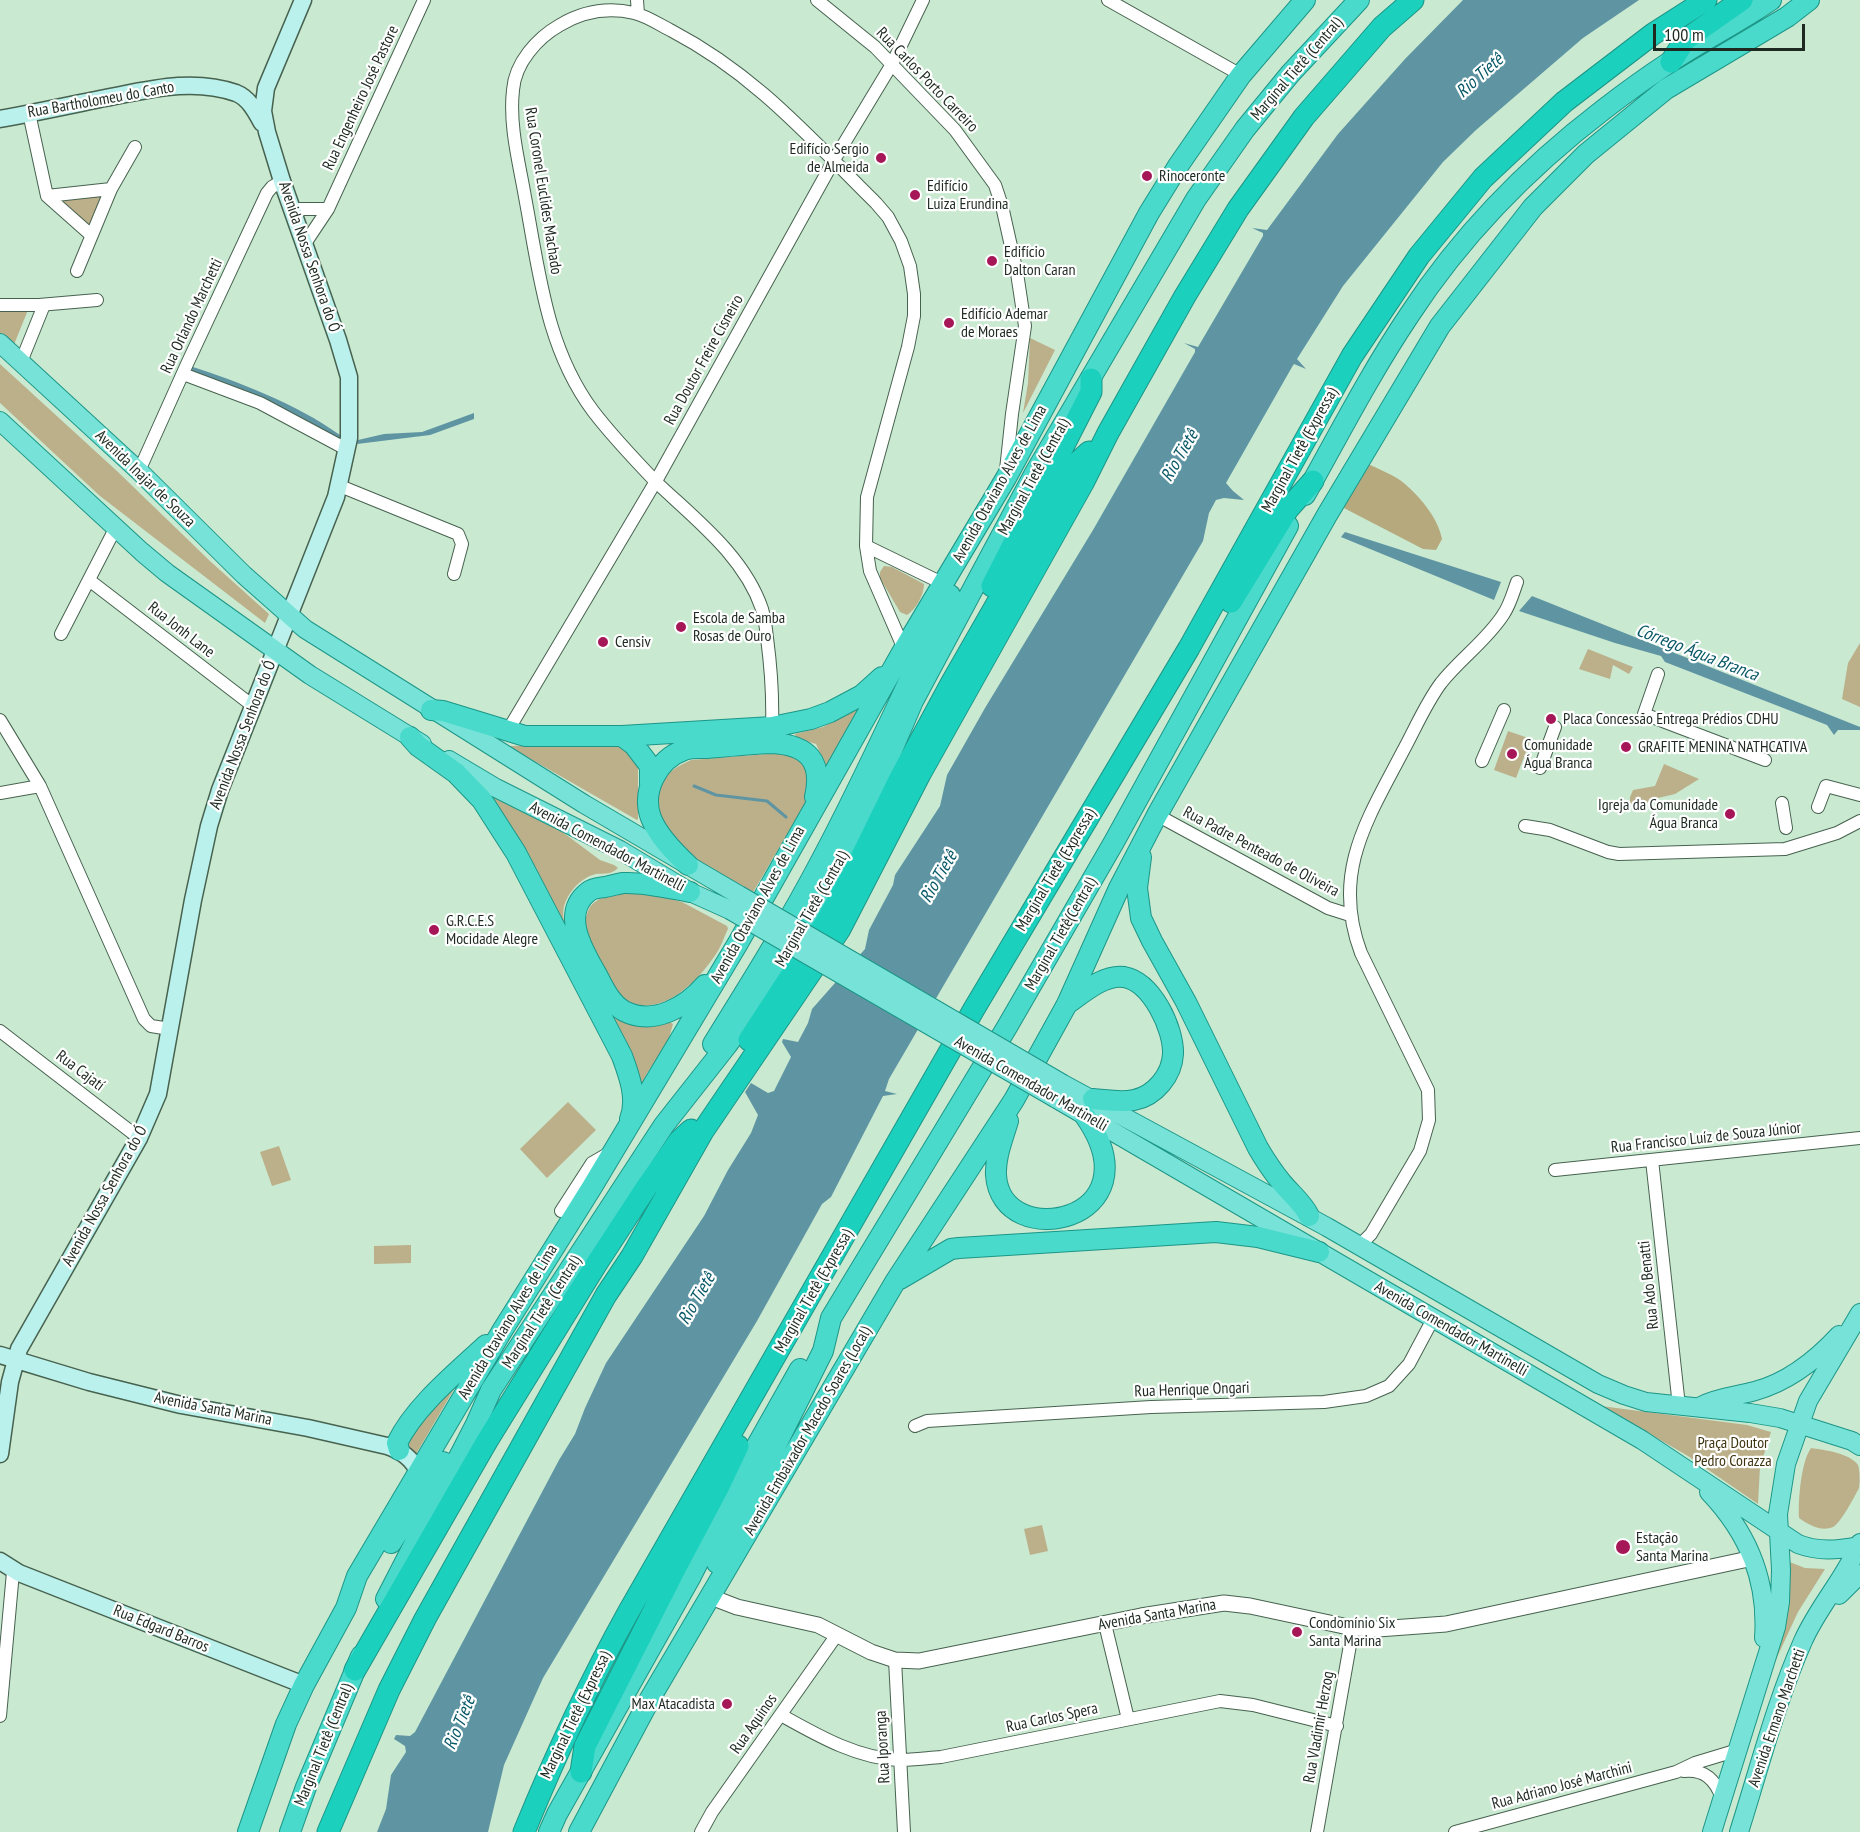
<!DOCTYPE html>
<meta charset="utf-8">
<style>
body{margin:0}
#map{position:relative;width:1860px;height:1832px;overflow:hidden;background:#c9e9d1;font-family:"PT Sans Narrow",sans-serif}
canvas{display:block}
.scale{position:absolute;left:1653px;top:24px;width:152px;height:27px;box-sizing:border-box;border:3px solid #1d2921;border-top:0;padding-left:8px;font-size:18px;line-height:21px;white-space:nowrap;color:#1d2921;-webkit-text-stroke:4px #fff;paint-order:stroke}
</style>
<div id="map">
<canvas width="1860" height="1832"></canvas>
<div class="scale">100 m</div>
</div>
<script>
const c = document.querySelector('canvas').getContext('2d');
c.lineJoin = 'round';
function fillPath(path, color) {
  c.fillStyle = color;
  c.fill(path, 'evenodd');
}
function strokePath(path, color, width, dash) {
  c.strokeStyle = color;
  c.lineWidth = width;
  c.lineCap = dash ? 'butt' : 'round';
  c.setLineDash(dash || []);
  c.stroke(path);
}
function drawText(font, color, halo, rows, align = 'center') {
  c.font = font + ' "PT Sans Narrow",sans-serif';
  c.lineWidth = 4.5;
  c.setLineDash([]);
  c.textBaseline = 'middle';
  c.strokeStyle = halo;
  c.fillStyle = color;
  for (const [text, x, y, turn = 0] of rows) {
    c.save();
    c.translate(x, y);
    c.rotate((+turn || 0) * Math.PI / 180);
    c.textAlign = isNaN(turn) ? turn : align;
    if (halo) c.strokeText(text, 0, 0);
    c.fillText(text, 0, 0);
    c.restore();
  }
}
fillPath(new Path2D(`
 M105 194 90 228 57 199Z
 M0 310H28L13 347 0 336Z
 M1030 338 1055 350 1023 413 1028 383Z
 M0 364 118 472 211 562 269 614 265 623 100 496 0 403Z
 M884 566 892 567 924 584C924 595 916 609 907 615L900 612 880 578V572Z
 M1860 643V707L1842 699 1848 663Z
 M1588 649 1633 667 1629 674 1613 665 1610 679 1579 669Z
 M857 708 858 713 829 765 826 766 816 744 796 738 795 734 823 727Z
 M1508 731 1531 739 1516 778 1494 770Z
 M621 744 638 755V819L637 820 508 746Z
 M781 753 790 754 803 765 810 776 807 800 752 894C718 874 647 840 660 791 665 773 674 768 691 760Z
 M1664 764 1699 779 1675 794 1658 798 1644 804H1630V797L1633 790 1655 786Z
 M490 794 553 825 600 860 614 865 618 868C611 875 605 873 596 874 578 878 559 901 564 920 565 925 568 929 570 934L627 1022 649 1027 670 1022 673 1024 668 1042 647 1073 636 1096 486 798Z
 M641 890 682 902 727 926 728 929C724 937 721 947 716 954 699 980 661 1020 626 1000 615 995 586 937 585 924 585 919 587 912 590 907 601 893 624 892 641 890Z
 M568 1102 596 1130 547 1178 520 1149Z
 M279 1146 291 1180 272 1186 260 1152Z
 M411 1245V1263L374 1264V1246Z
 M457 1384 416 1454 412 1455 405 1445 407 1434Z
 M1601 1406 1747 1425 1771 1432 1760 1467 1758 1504 1688 1456Z
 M1811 1448C1824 1450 1850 1453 1858 1465 1860 1470 1860 1483 1859 1488 1855 1496 1840 1524 1833 1527 1821 1532 1809 1525 1799 1518 1798 1500 1801 1462 1811 1448Z
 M1042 1525 1048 1551 1030 1555 1024 1529Z
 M1787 1561 1805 1568 1825 1569 1798 1612 1773 1666Z`), '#bcb08a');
fillPath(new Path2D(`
 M1366 463C1378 469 1395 475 1405 484 1421 498 1438 518 1442 539L1436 550 1423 549 1340 506Z`), '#b6a97e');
fillPath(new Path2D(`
 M1463 0H1639L1583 38 1476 130 1443 162 1343 286 1297 359 1306 369 1294 364 1292 367 1226 483 1233 491 1244 500 1224 498 1216 500 1209 513 1203 541 889 1079 885 1091 897 1094 883 1096 831 1197 822 1204 757 1321 543 1678 504 1765 488 1832H377L386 1809 391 1775 406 1752 405 1746 394 1739 396 1735 410 1736 415 1732 559 1460 575 1434 585 1408 606 1363 704 1216 728 1170 751 1133 758 1115 745 1092 751 1083 768 1093 774 1091 791 1057 782 1042 783 1039 798 1042 808 1023 812 1009 865 949 869 930 893 885 895 875 940 806 947 775 985 708 1093 530 1195 352V349L1184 343 1198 347 1263 236V233L1252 228 1267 230 1338 134 1405 59Z
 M187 365C239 382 295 403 340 435V442L184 371Z
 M474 413V419L430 435 357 444 358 440 384 434 422 432Z
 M1345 532 1501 582 1494 600 1341 537Z
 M1532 596 1860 727V730H1838L1834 735 1827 725 1665 662 1661 656 1615 643 1519 611Z`), '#5f95a2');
strokePath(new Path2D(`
 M694 786 716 795 767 801 786 817`), '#5f95a2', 3);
const minor = new Path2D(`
 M637 0 638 14
 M817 0 875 47 955 130 995 185 1002 206 1017 273 1025 326 1012 414 1006 470
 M1108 0 1241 75
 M29 113 47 196 91 235
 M47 196 111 189
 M292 209H328
 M304 245 328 209 424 0
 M77 271 111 189 135 147
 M0 305H39L97 300
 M21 362 44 305
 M183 374 260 403 348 450
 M139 471 187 364 267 193 272 187 282 181
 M340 486 458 534 462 544 454 574
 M866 546 944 584
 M89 580 253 706
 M61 634 116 527
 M1658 674 1644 714 1765 760
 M0 720 40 786 144 1019 151 1026 170 1029
 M772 727C773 697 771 668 767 638 766 628 765 619 762 609 744 556 695 519 656 482 634 459 612 436 593 411 546 348 539 271 525 197 519 162 509 126 513 90 515 63 537 38 560 25 582 12 608 7 634 13 647 16 660 25 672 31 756 75 810 138 876 203L888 217 901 241 910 266 914 294V316L908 347 867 497 866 546 870 571 904 649
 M507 732 656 481 834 160 892 64 923 0
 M1482 761 1504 710
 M1540 768 1555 727
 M0 793 40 786
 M1782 803 1786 828
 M1818 807 1826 786 1860 795
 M1157 815 1328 908 1350 915
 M1525 826 1550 830 1608 852 1619 854 1785 849 1837 833 1860 821
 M0 1031 139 1138
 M1652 1160 1679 1406
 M1555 1170 1860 1138
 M561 1211 592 1163 611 1152
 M1359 1246 1371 1234 1420 1151 1429 1120 1428 1090 1361 953C1331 873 1367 820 1403 751 1415 729 1426 703 1441 683 1460 659 1486 641 1503 615 1510 605 1513 593 1517 582
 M915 1426 927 1421 1151 1407 1324 1402 1366 1396 1389 1386 1409 1364 1433 1319
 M1105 1624 1128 1719
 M895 1660 904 1832
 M781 1715C817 1735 856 1758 899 1760 913 1760 927 1758 941 1757L1220 1701 1253 1705 1337 1726
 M0 1716 13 1572
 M1684 1771C1704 1769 1715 1779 1722 1798
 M701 1832 712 1812 836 1636
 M1317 1832 1353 1628
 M1455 1832 1676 1772 1695 1763 1738 1750`);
const tertiary = new Path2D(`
 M711 1597 737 1607 818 1625 871 1652 895 1660 919 1661 1141 1616 1224 1603 1250 1606 1353 1628 1378 1629 1446 1624 1753 1558`);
const secondary = new Path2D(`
 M0 119C33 113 66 106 100 99 144 91 191 77 236 93 249 98 256 112 262 123
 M0 1355 89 1382 181 1405 308 1428 387 1446C402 1451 411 1458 419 1472
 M0 1454 10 1382 19 1349 139 1138 158 1094 193 900 209 826 220 790 336 497 349 438V377L338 340 282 181 267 132 263 111 266 88 303 0
 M0 1561 19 1573 304 1685`);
const primary = new Path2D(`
 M0 343 139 471 244 575 305 629 584 804 739 895
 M0 421 142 552 167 573 310 675 422 744
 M449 760 496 788 620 850 690 892 730 910
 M1063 1084 1327 1227 1598 1384 1624 1395 1646 1402 1750 1413 1780 1418 1852 1441 1860 1446
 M1055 1098 1642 1440 1798 1544C1819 1552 1837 1550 1859 1546
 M1701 1406C1718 1397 1737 1396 1755 1391 1788 1382 1816 1360 1839 1335
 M1709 1492C1749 1534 1768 1581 1764 1638
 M1839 1595 1860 1574
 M1712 1832 1776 1627 1780 1602 1781 1570 1778 1514 1786 1464 1808 1401 1860 1313
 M1739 1832C1759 1769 1776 1702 1803 1641 1818 1607 1845 1578 1860 1543`);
const trunk = new Path2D(`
 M1305 495C1339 434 1371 372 1410 314 1461 236 1530 166 1603 110 1625 93 1647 77 1670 62 1703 40 1739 22 1771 0
 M431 710 443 711 525 736H622L772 727 811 719 830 712 862 695 882 677
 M622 736 634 745 650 766V784
 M410 737 418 746 456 773 482 800 516 853 622 1056C629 1075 638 1099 630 1119
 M1141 857 1137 888 1141 918 1152 941 1186 1002 1258 1148C1265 1160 1273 1172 1282 1183 1291 1194 1303 1203 1309 1216
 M688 865C674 852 658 836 651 818 641 791 658 759 684 750 691 747 700 748 707 748 729 746 750 744 772 743 808 745 823 761 815 797
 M690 892C668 888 645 882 623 883 616 884 611 886 605 887 598 888 593 888 588 892 560 914 584 952 597 975 603 987 611 1004 624 1011 653 1026 686 1007 705 985
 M1067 1004C1083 993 1104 974 1124 977 1152 982 1174 1029 1173 1054 1172 1075 1155 1096 1134 1100 1121 1103 1107 1100 1093 1099
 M713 1044C751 983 789 922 822 859 868 773 907 683 950 595
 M1008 1121C1003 1138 995 1157 996 1175 1001 1254 1159 1222 1085 1116
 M900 1279 951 1249 959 1248 1216 1232 1258 1237 1319 1252
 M399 1450 397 1443C415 1406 456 1373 486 1345
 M391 1543 443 1462
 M717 1563 823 1351 831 1318 1007 1027 1114 842 1288 526
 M386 1599 476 1424 491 1390 664 1125 727 1045 755 1006 780 964 848 845 874 792 913 701 1036 471 1196 199 1245 129 1290 74 1359 0
 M248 1832 286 1724 304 1685 346 1608 357 1576 502 1331 592 1187 738 943 904 649 1006 478 1149 213 1178 166 1241 75 1305 0
 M290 1832 306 1787 361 1656
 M549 1832 557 1814 691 1576 756 1447 800 1369
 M579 1832 651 1697 895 1282 1014 1100 1067 1004 1119 888 1157 815 1327 515 1440 326 1533 207 1586 154 1666 89 1787 17 1809 0`);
const motorway = new Path2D(`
 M1671 62 1685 40 1742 0
 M992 586 1091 392V379
 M1231 602 1288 509 1313 481
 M749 1040 826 922 854 872 899 780 952 682 1078 462 1089 452
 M355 1670 487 1441 597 1263 646 1188 679 1141 691 1130
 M581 1772 585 1746 675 1569 719 1486 738 1446
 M328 1832 389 1690 425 1619 606 1295 632 1256 703 1131 840 929 920 774 1083 483 1108 433 1185 296 1238 209 1304 117 1382 27 1413 0
 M524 1832C555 1756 589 1683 629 1611L974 1009 1189 648 1352 356 1419 256 1483 178 1564 102 1653 34 1706 0`);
strokePath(minor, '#47624f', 14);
strokePath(tertiary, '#47624f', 17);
strokePath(secondary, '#47624f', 19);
strokePath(primary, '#1c9687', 20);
strokePath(trunk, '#1c9687', 22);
strokePath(motorway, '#1c9687', 23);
strokePath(minor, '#fff', 12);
strokePath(tertiary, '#fff', 15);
strokePath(secondary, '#bbf1ec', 16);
strokePath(primary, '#77e3d8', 18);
strokePath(trunk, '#4adacb', 20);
strokePath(motorway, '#1cd0be', 21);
const primaryBridge = new Path2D(`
 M739 895 1063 1084
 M730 910 1055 1098`);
strokePath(primaryBridge, '#1c9687', 20, []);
strokePath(primaryBridge, '#77e3d8', 18);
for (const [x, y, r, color] of [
 [881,158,6,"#a61757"],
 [1147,176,6,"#a61757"],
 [915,195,6,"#a61757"],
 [992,261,6,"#a61757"],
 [949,323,6,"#a61757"],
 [681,627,6,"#a61757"],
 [603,642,6,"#a61757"],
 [1551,719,6,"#a61757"],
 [1626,747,6,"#a61757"],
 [1512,754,6,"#a61757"],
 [1730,814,6,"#a61757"],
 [434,930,6,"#a61757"],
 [1623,1547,8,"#a61757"],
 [1297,1632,6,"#a61757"],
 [727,1704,6,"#a61757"]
]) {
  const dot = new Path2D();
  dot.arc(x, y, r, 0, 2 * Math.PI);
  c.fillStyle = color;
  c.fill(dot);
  strokePath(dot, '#fff', 2);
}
drawText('16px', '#1d2921', '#fff', [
 ["Marginal Tietê (Central)",1297,69,-49],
 ["Rua Carlos Porto Carreiro",927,80,46],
 ["Rua Engenheiro José Pastore",361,98,-65],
 ["Rua Bartholomeu do Canto",101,100,-10],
 ["Rua Coronel Euclides Machado",543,191,81],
 ["Avenida Nossa Senhora do Ó",309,257,71],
 ["Rua Orlando Marchetti",192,316,-65],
 ["Rua Doutor Freire Cisneiro",704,360,-61],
 ["Marginal Tietê (Expressa)",1300,450,-61],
 ["Marginal Tietê (Central)",1034,477,-61],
 ["Avenida Inajar de Souza",145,479,44],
 ["Avenida Otaviano Alves de Lima",1000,484,-61],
 ["Rua Jonh Lane",181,630,38],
 ["Avenida Nossa Senhora do Ó",243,735,-69],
 ["Avenida Comendador Martinelli",607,847,28],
 ["Rua Padre Penteado de Oliveira",1261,852,28],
 ["Marginal Tietê (Expressa)",1056,870,-59],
 ["Avenida Otaviano Alves de Lima",758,905,-61],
 ["Marginal Tietê (Central)",812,909,-60],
 ["Marginal Tietê(Central)",1061,934,-60],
 ["Rua Cajatí",80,1071,37],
 ["Avenida Comendador Martinelli",1031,1084,30],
 ["Rua Francisco Luíz de Souza Júnior",1706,1138,-6],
 ["Avenida Nossa Senhora do Ó",105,1196,-61],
 ["Rua Ado Benatti",1649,1285,-96],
 ["Marginal Tietê (Expressa)",814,1291,-60],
 ["Marginal Tietê (Central)",542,1312,-57],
 ["Avenida Otaviano Alves de Lima",508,1322,-59],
 ["Avenida Comendador Martinelli",1451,1329,30],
 ["Rua Henrique Ongari",1192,1390,-2],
 ["Avenida Santa Marina",213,1409,11],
 ["Avenida Embaixador Macedo Soares (Local)",808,1431,-60],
 ["Avenida Santa Marina",1157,1615,-10],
 ["Rua Edgard Barros",161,1629,22],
 ["Marginal Tietê (Expressa)",576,1715,-64],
 ["Rua Carlos Spera",1052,1718,-12],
 ["Avenida Ermano Marchetti",1777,1718,-71],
 ["Rua Aquinos",754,1724,-55],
 ["Rua Vladimir Herzog",1319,1727,-80],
 ["Marginal Tietê (Central)",324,1745,-68],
 ["Rua Iporanga",883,1747,-93],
 ["Rua Adriano José Marchini",1562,1786,-15]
]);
drawText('16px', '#1d2921', '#fff', [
 ["Edifício Sergio",869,149,"right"],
 ["de Almeida",869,167,"right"],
 ["Rinoceronte",1159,176],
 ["Edifício",927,186],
 ["Luiza Erundina",927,204],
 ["Edifício",1004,252],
 ["Dalton Caran",1004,270],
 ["Edifício Ademar",961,314],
 ["de Moraes",961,332],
 ["Escola de Samba",693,618],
 ["Rosas de Ouro",693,636],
 ["Censiv",615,642],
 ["Placa Concessão Entrega Prédios CDHU",1563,719],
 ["Comunidade",1524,745],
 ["Água Branca",1524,763],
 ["GRAFITE MENINA NATHCATIVA",1638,747],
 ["Igreja da Comunidade",1718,805,"right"],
 ["Água Branca",1718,823,"right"],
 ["G.R.C.E.S",446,921],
 ["Mocidade Alegre",446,939],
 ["Estação",1636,1538],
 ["Santa Marina",1636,1556],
 ["Condomínio Six",1309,1623],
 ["Santa Marina",1309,1641],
 ["Max Atacadista",715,1704,"right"]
], 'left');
drawText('16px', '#3f3410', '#fff', [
 ["Praça Doutor",1733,1443],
 ["Pedro Corazza",1733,1461]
]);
drawText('italic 18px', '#085867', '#fff', [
 ["Rio Tietê",1480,76,-42],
 ["Rio Tietê",1180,456,-60],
 ["Córrego Água Branca",1697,653,21],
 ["Rio Tietê",939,877,-60],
 ["Rio Tietê",697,1299,-60],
 ["Rio Tietê",460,1723,-68]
]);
</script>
